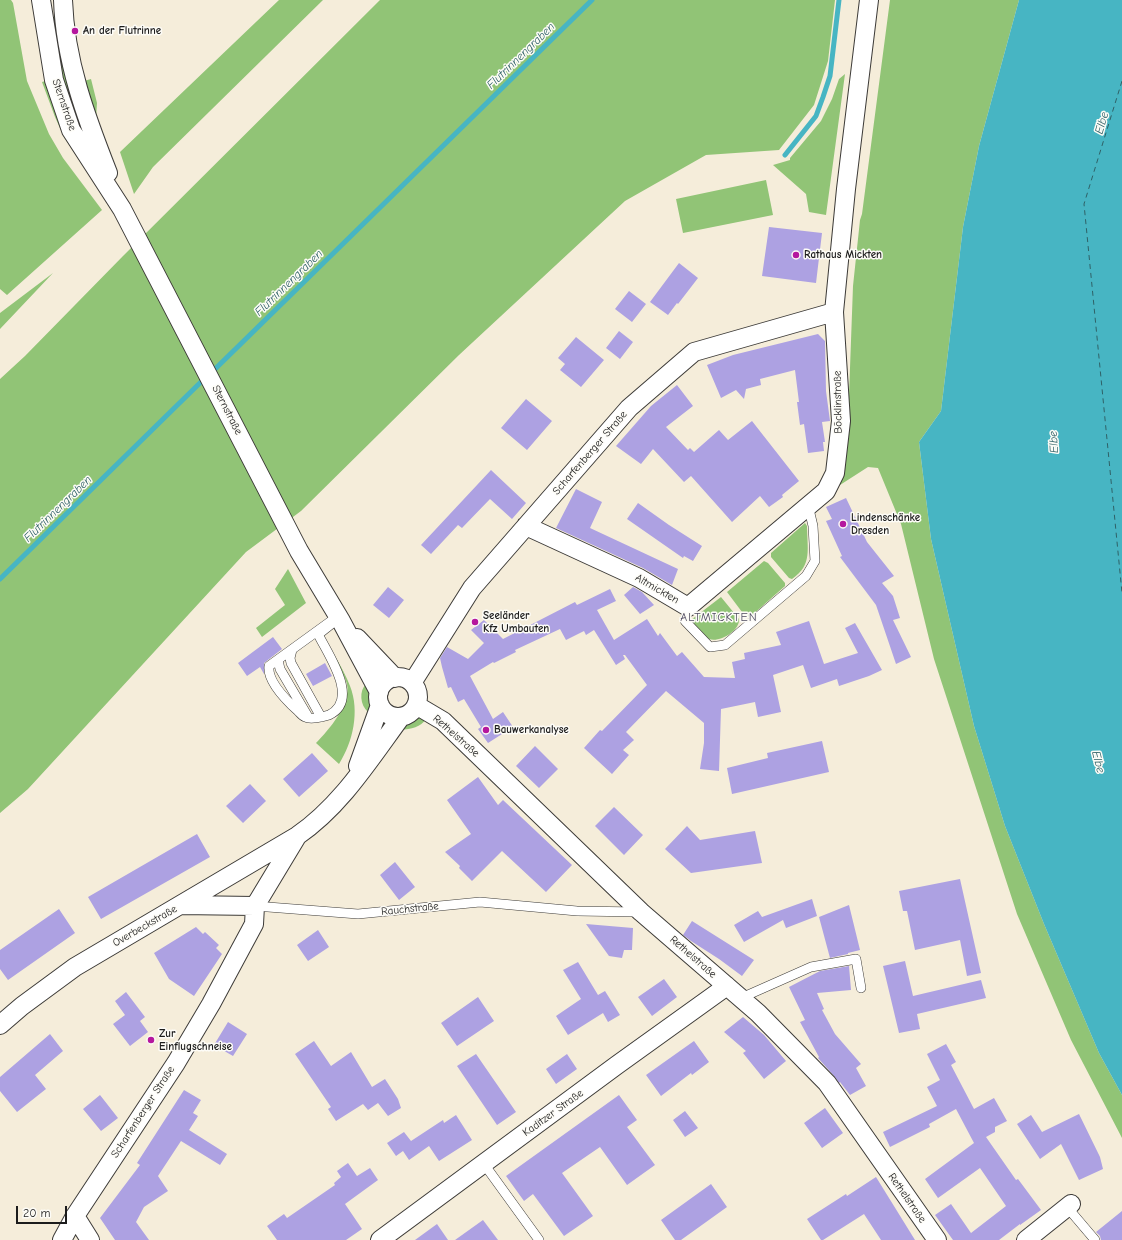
<!DOCTYPE html>
<meta charset="utf-8">
<style>
body{margin:0}
#map{position:relative;width:1122px;height:1240px;overflow:hidden;background:#f5edda;font-family:"Comic Neue",sans-serif}
canvas{display:block}
.scale{position:absolute;left:16px;top:1206px;width:51px;height:18px;box-sizing:border-box;border:2px solid #1c1c1c;border-top:0;padding-left:5px;font-size:12px;line-height:14px;white-space:nowrap;color:#1c1c1c;-webkit-text-stroke:3px #fdfcf7;paint-order:stroke}
</style>
<div id="map">
<canvas width="1122" height="1240"></canvas>
<div class="scale">20 m</div>
</div>
<script>
const c = document.querySelector('canvas').getContext('2d');
c.lineJoin = 'round';
function fillPath(path, color) {
  c.fillStyle = color;
  c.fill(path, 'evenodd');
}
function strokePath(path, color, width, dash) {
  c.strokeStyle = color;
  c.lineWidth = width;
  c.lineCap = dash ? 'butt' : 'round';
  c.setLineDash(dash || []);
  c.stroke(path);
}
function drawText(font, color, halo, rows, align = 'center') {
  c.font = font + ' "Comic Neue",sans-serif';
  c.lineWidth = 3;
  c.setLineDash([]);
  c.textBaseline = 'middle';
  c.strokeStyle = halo;
  c.fillStyle = color;
  for (const [text, x, y, turn = 0] of rows) {
    c.save();
    c.translate(x, y);
    c.rotate((+turn || 0) * Math.PI / 180);
    c.textAlign = isNaN(turn) ? turn : align;
    if (halo) c.strokeText(text, 0, 0);
    c.fillText(text, 0, 0);
    c.restore();
  }
}
fillPath(new Path2D(`
 M0 0H11L13 3 27 81 49 134 63 158 102 210 7 295 0 289Z
 M279 0H323L153 167 134 194 120 152Z
 M380 0H835L828 61 814 105 779 150 706 155 625 201 459 355 301 511 246 552 28 789 0 813V379L25 356 123 256Z
 M890 0H1019L979 146 963 227 941 411 919 442 931 539 974 726 1005 826 1044 924 1099 1053 1122 1095V1138L1071 1040 1017 914 934 659 901 524 878 468 868 467 840 485 837 483 847 450 853 286 860 220 862 214Z
 M50 17H56L82 124 79 125 64 82Z
 M845 74 826 215 809 212 806 194 773 165 790 160V158L821 121 832 99 839 79Z
 M91 79 97 103 96 119 84 81Z
 M49 80 81 163 64 137 55 117 42 82Z
 M766 180 773 215 683 233 676 199Z
 M53 273 0 329V313Z
 M805 523 807 526C807 548 813 565 792 579L789 578 771 557V553Z
 M764 561 768 563 785 583V586L750 617 745 616 727 592Z
 M288 569 306 603 262 637 256 628 285 605 275 589Z
 M721 597 739 619C740 631 719 643 709 639 702 635 696 626 691 620Z
 M325 639C334 655 344 670 350 686 360 711 353 742 339 764L316 743C329 730 351 704 347 684 346 680 343 674 340 670 335 660 330 650 325 639Z
 M366 684C373 695 372 701 368 712 360 705 359 691 366 684Z
 M418 718 426 719C421 727 411 729 401 730L409 719Z`), '#91c476');
fillPath(new Path2D(`
 M1019 0H1122V1095L1099 1053 1044 924 1005 826 974 726 931 539 919 442 941 411 963 227 979 146Z`), '#47b5c3');
strokePath(new Path2D(`
 M785 155 816 116 823 97 830 76 839 0
 M211 373 592 0
 M0 579 205 378`), '#47b5c3', 5);
strokePath(new Path2D(`
 M1122 81 1084 204 1122 593`), '#2f6167', 1, [5, 4]);
fillPath(new Path2D(`
 M769 227 822 233 816 283 762 276Z
 M679 263 698 278 678 304 677 303 668 315 650 302Z
 M629 291 646 304 632 322 615 309Z
 M619 331 633 342 620 359 606 348Z
 M818 334 825 341 826 391 830 421 822 422 825 442H823L824 451 808 453 804 424 800 425 797 402H799L795 370 760 379 761 385 746 389 744 399 736 390 721 398 707 365 733 355Z
 M576 337 604 360 581 387 560 370 565 364 558 358Z
 M677 385 693 406 666 427 688 450 690 448 694 452 719 430 728 440 752 421 799 481 782 495 783 497 769 507 760 496 732 522 691 476 684 482 653 449 641 464 616 446 651 406Z
 M526 399 552 421 527 450 501 428Z
 M491 470 526 503 512 519 490 499 462 528 458 525 431 554 421 545Z
 M576 489 602 502 590 528 678 569 672 585 643 568 556 528Z
 M846 498 867 542 894 576 882 583 893 596 900 618 893 620 911 657 896 664 876 605 840 557 842 556 826 521 832 519 826 507Z
 M638 503 669 525 702 546 693 561 684 556 683 558 627 519Z
 M388 587 404 600 389 618 373 605Z
 M633 587 642 592 654 605 640 614 624 595Z
 M610 589 616 601 597 610 614 640 647 619 658 636 660 633 677 656 682 652 704 677 735 678 732 662 745 659 744 653 781 645 776 632 809 621 824 664 858 653 845 628 855 623 882 670 869 676 839 686 837 679 811 688 803 665 773 675 781 712 758 717 755 702 721 709 719 771 700 769 704 743V723L666 691 626 732 634 740 623 750 629 755 612 774 584 748 600 730 602 731 647 685 625 655H623L625 659 616 665 594 630 586 635 584 631 566 640 560 629 515 650 516 652 494 663 493 662 470 676 493 719 503 712 513 727 488 743 478 729 481 727 464 699 458 702 451 687 448 688 442 667 440 658 447 647 468 659 484 643 471 630 484 620 503 639 575 602 577 605Z
 M273 637 282 649 264 663V674L260 667 247 676 238 663Z
 M325 663 332 676 313 686 306 674Z
 M822 741 829 772 732 794 727 768 768 758 767 753Z
 M535 746 558 769 539 788 516 766Z
 M312 753 328 771 299 797 283 779Z
 M478 777 498 805 503 800 572 865 546 892 502 851 472 881 459 868 460 866 445 852 471 834 447 800Z
 M250 784 266 801 243 823 226 806Z
 M614 807 643 835 624 855 595 826Z
 M687 826 700 840 755 831 762 863 691 873 665 849Z
 M197 834 210 857 101 919 88 897Z
 M395 862 415 887 399 900 380 875Z
 M960 879 981 973 967 976 960 940 915 950 907 911H903L899 891Z
 M812 899 817 916 786 928 783 920 744 942 734 925 758 911 762 917Z
 M849 905 860 950 848 953V954L830 958 819 917Z
 M59 909 75 933 8 980 0 969V950Z
 M692 921 754 960 742 976 719 959 691 941 683 935Z
 M586 924 633 928 632 950H624L622 958 609 956Z
 M196 927 203 934 205 932 219 945 216 948 222 954 194 996 169 979 154 953Z
 M318 930 329 947 308 961 297 945Z
 M905 961 913 996 981 980 986 998 917 1014 920 1029 899 1033 883 966Z
 M578 962 598 995 605 991 620 1015 608 1022 603 1013 568 1035 556 1016 581 999 563 970Z
 M849 966 851 990 817 993 824 1009 822 1010 835 1034 861 1064 856 1068 866 1086 850 1095 840 1082 839 1083 834 1076 818 1058 819 1057 800 1022 805 1020 789 987 820 971Z
 M664 979 677 997 652 1016 638 997Z
 M126 992 145 1017 140 1021 148 1032 130 1046 113 1024 125 1015 115 1001Z
 M478 997 494 1021 457 1046 441 1023Z
 M743 1017 764 1035 786 1061 764 1079 743 1053 746 1051 724 1032Z
 M228 1022 247 1034 233 1056 214 1045Z
 M50 1034 63 1051 35 1075 46 1089 17 1112 0 1091V1077Z
 M314 1041 331 1066 351 1052 372 1087 385 1079 398 1099 401 1108 388 1116 378 1103 368 1110 363 1104 336 1121 328 1109 331 1107 295 1054Z
 M694 1041 709 1062 692 1075 691 1073 661 1096 646 1075Z
 M946 1044 956 1062 951 1065 974 1109 994 1098 1007 1121 995 1127V1132L986 1137 1016 1180 1018 1179 1041 1210 1020 1225V1224L999 1240H953L935 1215 951 1204 971 1233 1006 1206 980 1168 938 1198 925 1179 974 1143 956 1109 929 1124 930 1127 890 1147 883 1132 937 1106 927 1087 940 1080 927 1054Z
 M476 1054 516 1112 497 1125 457 1066Z
 M567 1054 577 1069 556 1084 546 1069Z
 M184 1090 201 1100 193 1113 198 1116 189 1130 227 1154 220 1165 181 1141 158 1176 168 1191 144 1207 136 1222 149 1240H115L100 1218 140 1165 137 1163Z
 M100 1095 118 1118 101 1131 83 1109Z
 M619 1095 637 1120 627 1127 655 1165 627 1185 600 1147 562 1173 593 1216 564 1236 533 1194 524 1201 506 1176Z
 M825 1108 843 1133 822 1148 804 1123Z
 M685 1111 698 1128 685 1137 673 1120Z
 M1079 1114 1100 1157 1103 1169 1079 1180 1061 1144 1040 1159 1017 1124 1031 1115 1042 1132Z
 M456 1115 472 1140 439 1161 429 1146 409 1160 403 1151 396 1156 387 1143 404 1132 411 1141 443 1120 444 1123Z
 M348 1163 357 1176 370 1168 378 1180 345 1204 362 1229 346 1240H277L267 1226 284 1214 287 1218 335 1185 334 1183 341 1177 337 1171Z
 M876 1177 915 1240H881L864 1214 823 1240H821L807 1219 846 1194 847 1196Z
 M711 1184 727 1207 681 1240H675L661 1220Z
 M1122 1211V1240H1101L1100 1236 1096 1232Z
 M483 1220 498 1240H455Z
 M437 1224 448 1240H415Z`), '#ada1e2');
const lane = new Path2D(`
 M688 607 685 621 710 647 725 645 806 576 815 561 813 526 808 505
 M338 616 269 666C267 681 287 701 298 711 300 713 302 716 305 717 310 720 323 717 329 715 360 700 329 656 319 636L320 633 339 618
 M292 650 290 658 291 663 321 717
 M278 660 280 669 307 715
 M255 906 358 914 480 902 577 911 639 912
 M741 998 811 967 856 959 861 988
 M484 1164 539 1240
 M1067 1207 1095 1240`);
const street = new Path2D(`
 M41 0 54 80 71 130 122 209 299 551 341 621 379 692
 M63 0C65 61 86 117 108 173
 M526 526 639 578 688 607 826 491 835 473 841 421 834 312 846 189 869 0
 M357 638 395 678
 M378 697a20 20 0 1 1 40 0a20 20 0 1 1-40 0Z
 M412 683 472 588 629 408 694 352 834 312
 M416 705 443 721 641 912 758 1013 827 1083 937 1240
 M358 766 380 705
 M180 905 255 906
 M0 1025 22 1006 75 967 297 836C341 806 370 759 401 717
 M75 1216 90 1240
 M62 1240 75 1216 176 1063 211 1004 254 924 255 906 296 838
 M380 1240 617 1065 727 986
 M1026 1240 1071 1204`);
strokePath(lane, '#3d3b38', 10);
strokePath(street, '#3d3b38', 20);
strokePath(lane, '#fff', 9);
strokePath(street, '#fff', 18);
for (const [x, y, r, color] of [
 [75,31,4,"#b5179e"],
 [796,255,4,"#b5179e"],
 [843,524,4,"#b5179e"],
 [475,622,4,"#b5179e"],
 [486,730,4,"#b5179e"],
 [151,1040,4,"#b5179e"]
]) {
  const dot = new Path2D();
  dot.arc(x, y, r, 0, 2 * Math.PI);
  c.fillStyle = color;
  c.fill(dot);
  strokePath(dot, '#fdfcf7', 1.5);
}
drawText('bold 11px', '#1c1c1c', '#fdfcf7', [
 ["An der Flutrinne",83,31],
 ["Rathaus Mickten",804,255],
 ["Lindenschänke",851,518],
 ["Dresden",851,531],
 ["Seeländer",483,616],
 ["Kfz Umbauten",483,629],
 ["Bauwerkanalyse",494,730],
 ["Zur",159,1034],
 ["Einflugschneise",159,1047]
], 'left');
drawText('11px', '#1c1c1c', '#fdfcf7', [
 ["Sternstraße",64,105,71],
 ["Böcklinstraße",838,402,-91],
 ["Sternstraße",227,410,63],
 ["Scharfenberger Straße",590,453,-49],
 ["Altmickten",657,589,30],
 ["Rethelstraße",456,736,41],
 ["Rauchstraße",410,909,-6],
 ["Overbeckstraße",145,926,-30],
 ["Rethelstraße",693,957,41],
 ["Scharfenberger Straße",143,1112,-57],
 ["Kaditzer Straße",553,1113,-36],
 ["Rethelstraße",907,1198,55]
]);
drawText('italic 12px', '#2f6167', '#fdfcf7', [
 ["Flutrinnengraben",521,56,-44],
 ["Elbe",1102,123,-74],
 ["Flutrinnengraben",289,283,-44],
 ["Elbe",1054,442,-93],
 ["Flutrinnengraben",58,509,-44],
 ["Elbe",1098,762,76]
]);
c.letterSpacing = '1px';
drawText('12px', '#4f4b61', '#fdfcf7', [
 ["ALTMICKTEN",719,618]
]);
c.letterSpacing = '0px';
</script>
